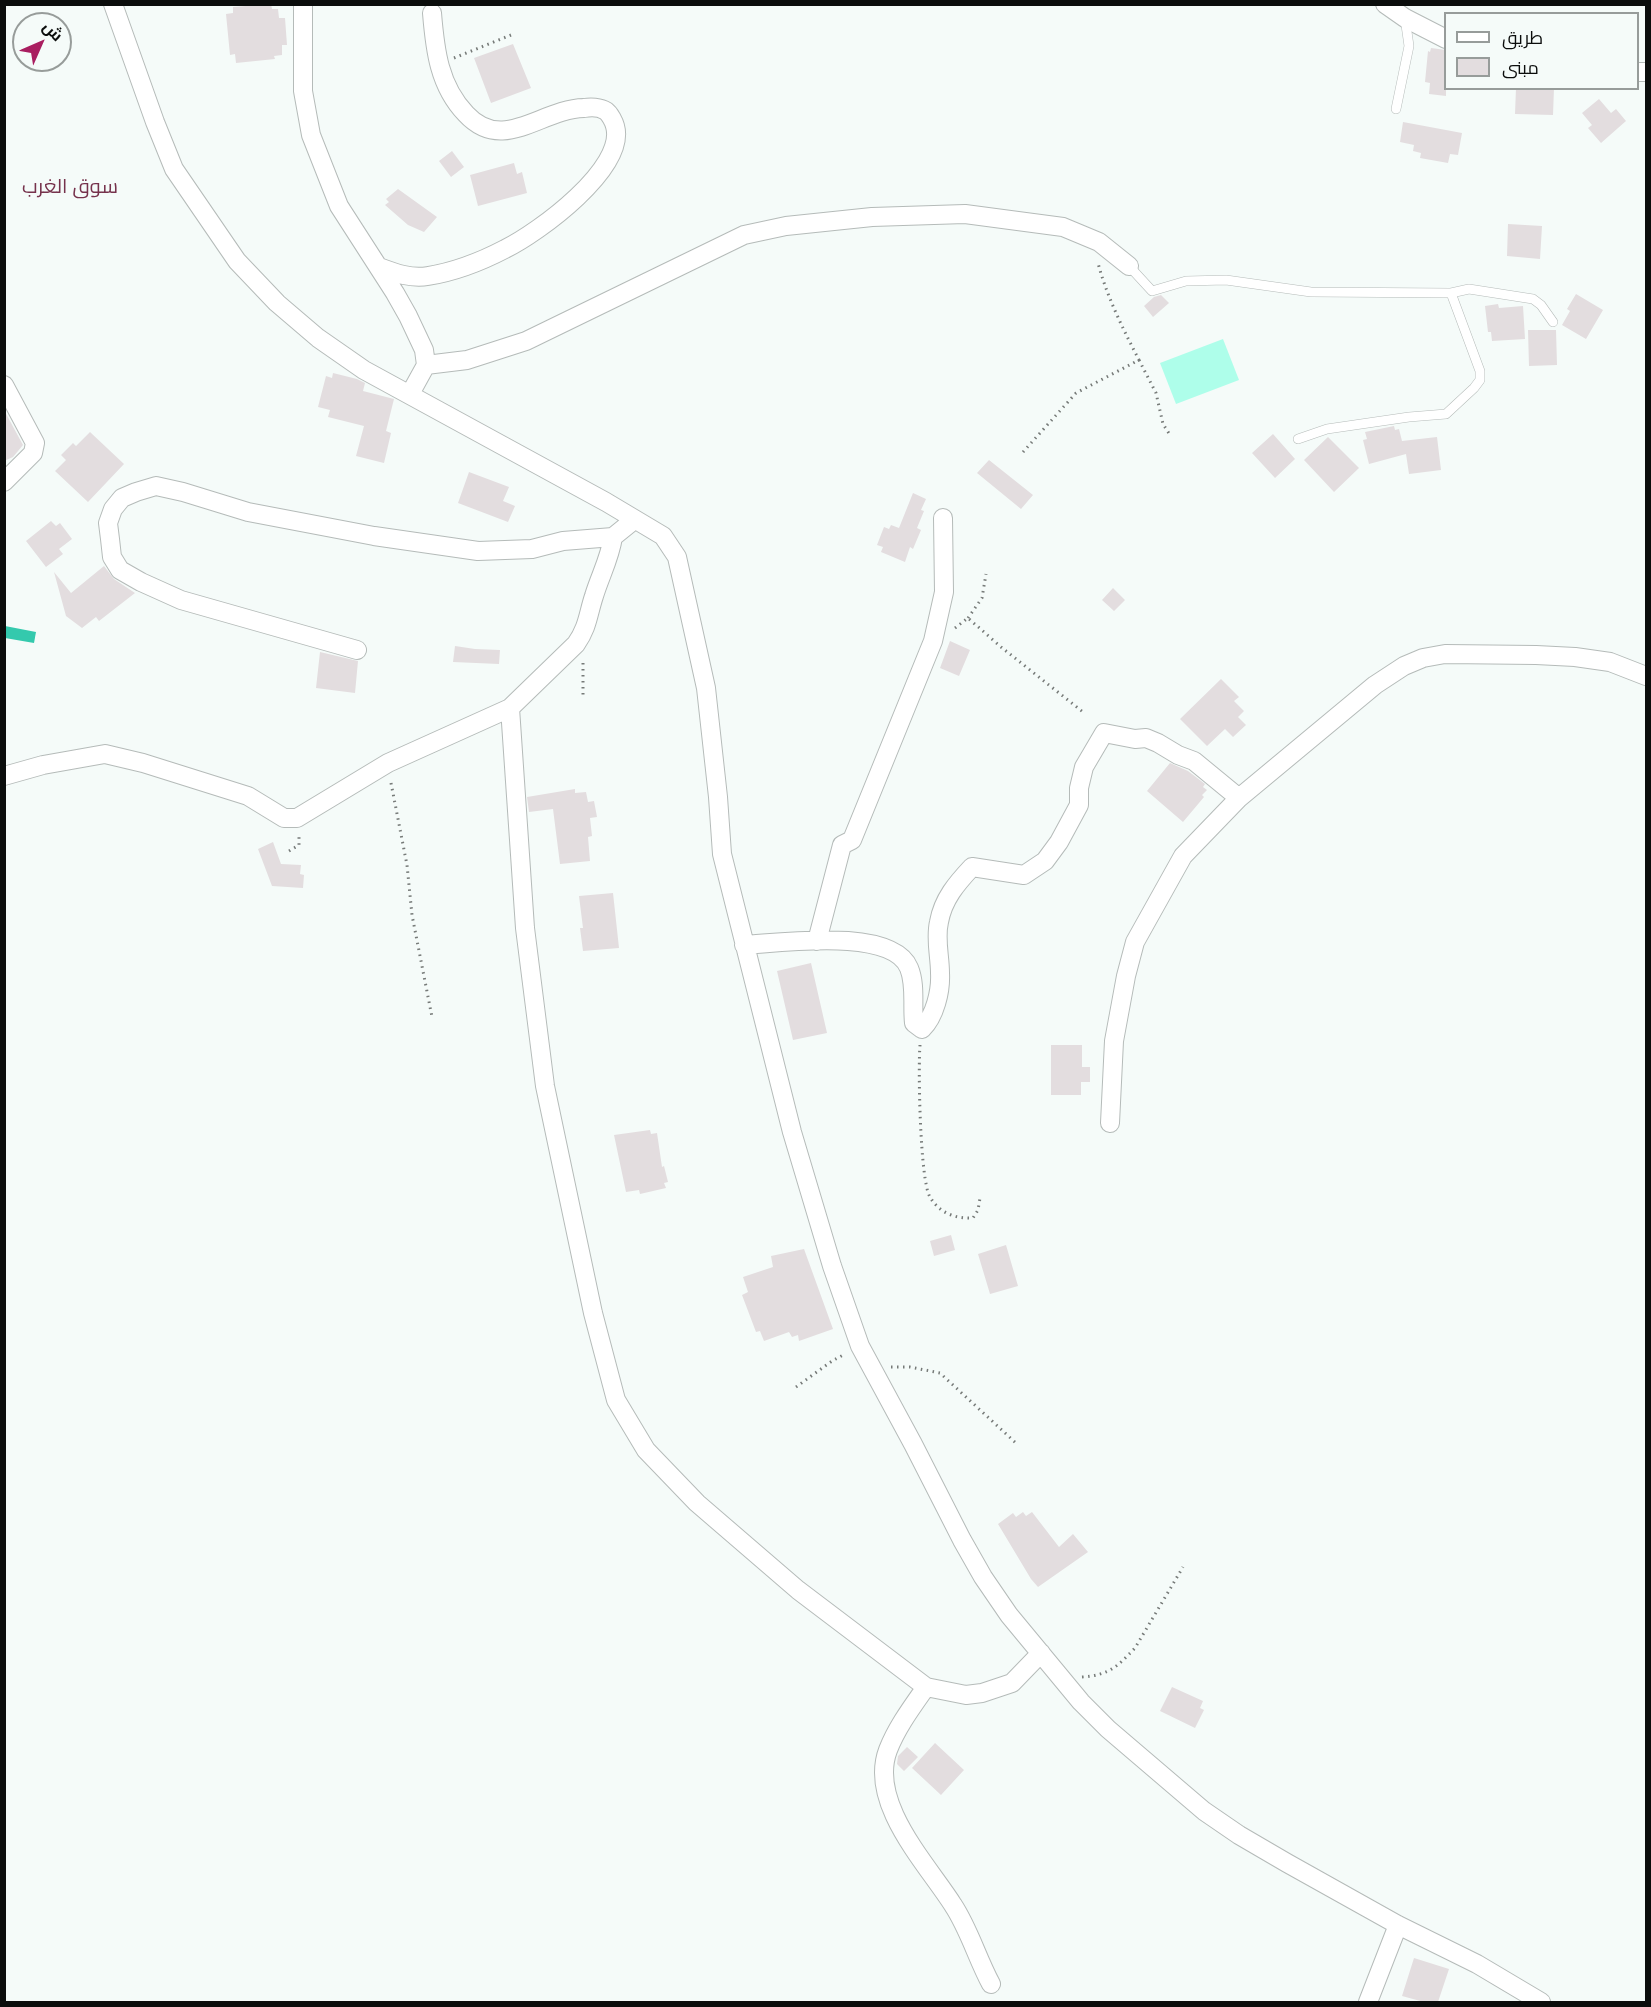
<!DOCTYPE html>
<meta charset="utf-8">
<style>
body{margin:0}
#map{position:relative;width:1651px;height:2007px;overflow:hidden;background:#f5fbf9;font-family:Lato,Cairo,sans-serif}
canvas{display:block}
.frame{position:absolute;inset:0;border:6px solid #0b0d0c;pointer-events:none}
.legend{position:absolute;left:1444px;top:12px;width:195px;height:78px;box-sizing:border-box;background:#f5fbf9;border:2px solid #979c9a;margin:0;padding:8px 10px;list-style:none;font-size:18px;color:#0b0d0c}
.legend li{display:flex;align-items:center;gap:12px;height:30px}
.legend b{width:30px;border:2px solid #979c9a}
.north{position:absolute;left:12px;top:12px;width:60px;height:60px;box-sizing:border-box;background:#f5fbf9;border:2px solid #979c9a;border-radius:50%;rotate:45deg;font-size:16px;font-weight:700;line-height:24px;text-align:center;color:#0b0d0c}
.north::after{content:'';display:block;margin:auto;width:21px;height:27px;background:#a91e60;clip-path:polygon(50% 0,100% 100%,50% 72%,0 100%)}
</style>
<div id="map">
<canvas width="1651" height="2007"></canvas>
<div class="frame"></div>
<ul class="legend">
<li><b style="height:8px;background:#fff"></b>طريق</li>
<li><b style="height:16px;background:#e3dddf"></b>مبنى</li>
</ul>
<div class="north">ش</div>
</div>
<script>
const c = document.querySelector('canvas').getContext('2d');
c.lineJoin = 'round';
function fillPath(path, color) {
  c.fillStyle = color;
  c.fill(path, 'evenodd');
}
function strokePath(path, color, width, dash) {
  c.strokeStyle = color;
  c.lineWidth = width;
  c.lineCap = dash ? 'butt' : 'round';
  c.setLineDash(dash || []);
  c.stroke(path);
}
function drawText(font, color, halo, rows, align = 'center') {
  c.font = font + ' Lato,Cairo,sans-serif';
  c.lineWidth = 6;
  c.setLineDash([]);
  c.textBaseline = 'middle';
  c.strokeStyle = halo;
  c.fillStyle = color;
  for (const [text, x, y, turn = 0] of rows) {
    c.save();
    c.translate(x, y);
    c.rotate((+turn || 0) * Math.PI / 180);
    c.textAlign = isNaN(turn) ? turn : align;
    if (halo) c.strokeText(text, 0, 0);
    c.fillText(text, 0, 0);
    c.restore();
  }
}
fillPath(new Path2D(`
 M1223 339 1239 380 1176 404 1160 363Z`), '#aefeea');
fillPath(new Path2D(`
 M5 626 36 632 34 643 5 638Z`), '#34c9ad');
fillPath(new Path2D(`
 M271 4 272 9H278L279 18H285L287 45H282V55L274 56 275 59 236 63 235 54 230 55 226 14 233 13V7Z
 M513 44 531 88 491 103 474 58Z
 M1431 48 1446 50V96L1429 94 1430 83 1425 82 1428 51 1430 52Z
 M1516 88H1554L1553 115 1515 114Z
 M1599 99 1611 113 1616 109 1626 121 1601 143 1588 128 1592 125 1582 113Z
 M1403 122 1462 133 1458 155 1450 154 1448 163 1420 158 1421 153 1413 151 1414 145 1400 142Z
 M452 151 464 167 451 177 439 161Z
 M514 163 517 174 522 172 527 193 478 206 470 175Z
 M398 189 437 217 424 232 408 225 385 205 389 202 386 199Z
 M1508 224 1542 226 1540 259 1507 256Z
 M1576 294 1603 310 1586 339 1562 325 1570 311 1567 309Z
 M1161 295 1169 303 1153 317 1144 306 1154 297Z
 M1498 304 1499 308 1523 306 1525 339 1492 341 1491 332H1488L1485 306Z
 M1528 330H1556L1557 365 1529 366Z
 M333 373 357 379 365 383 363 391 394 399 386 431 391 433 384 463 356 456 364 426 328 417 330 410 318 407 326 376 332 378Z
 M4 410 23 445 13 457 4 461Z
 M1394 426 1395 430 1399 429 1402 441 1437 437 1441 470 1409 474 1406 454 1369 464 1363 440 1367 439 1365 432Z
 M90 432 124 464 88 502 55 471 66 460 61 455 73 443 76 446Z
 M1273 434 1295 459 1275 478 1252 453Z
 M1328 437 1359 468 1334 492 1304 460Z
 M989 460 1033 495 1021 509 977 473Z
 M469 472 509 487 503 501 515 506 508 522 458 503Z
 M913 493 926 499 921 510 924 511 917 528 921 530 913 549 910 547 905 562 881 552 883 547 877 545 884 527 889 529 891 525 899 528Z
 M51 521 56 526 60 523 72 539 59 549 63 554 46 567 26 541Z
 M104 566 114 579 135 593 99 621 96 617 82 628 66 616 54 572 71 593Z
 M1113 588 1125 600 1114 611 1102 600Z
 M950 641 970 650 959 676 940 668Z
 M455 646 475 649 500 650 499 664 453 662Z
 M320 652 358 661 355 693 316 688Z
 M1221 679 1239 697 1234 701 1244 711 1238 717 1246 725 1233 737 1225 729 1207 746 1180 719Z
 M1170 763 1188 771 1205 784 1203 787 1207 790 1202 795 1204 797 1183 822 1147 791Z
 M575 789V793L586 792 588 802 594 801 597 817 590 818 592 836 588 837 590 861 560 864 553 809 529 812 527 797Z
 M273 842 281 864 301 865 300 874 304 875 303 888 272 886 258 849Z
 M613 893 619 948 583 951 580 928H583L579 896Z
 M811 963 827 1033 793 1040 777 971Z
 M1051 1045H1082V1067H1090V1082H1081V1095H1051Z
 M650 1130 651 1134 657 1133 662 1167 664 1166 668 1182 664 1183 666 1188 640 1194 639 1190 626 1192 614 1135Z
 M951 1235 955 1250 934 1256 930 1241Z
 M1006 1245 1018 1286 990 1294 978 1254Z
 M804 1249 833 1329 799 1341 798 1335 792 1337 789 1332 764 1341 760 1331 756 1332 742 1295 748 1292 743 1277 773 1267 771 1256Z
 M1023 1512 1026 1516 1032 1512 1059 1547 1073 1534 1088 1552 1038 1587 1031 1579 998 1524 1013 1513 1016 1517Z
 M1172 1687 1203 1701 1200 1708 1204 1710 1195 1728 1160 1711Z
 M935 1743 964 1770 941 1795 912 1768Z
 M907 1747 918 1757 904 1771 897 1764 898 1756Z
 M1414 1958 1449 1969 1438 2002H1424L1402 1996Z`), '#e3dddf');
const lane = new Path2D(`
 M1396 109 1409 46 1405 18
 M1129 266 1152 291 1186 281 1226 280 1311 292 1451 293 1480 371V380L1474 388 1446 414 1409 417 1327 429 1298 439
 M1451 293 1469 289 1533 299 1541 305 1553 322`);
const street = new Path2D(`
 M113 4 155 122 174 169 237 261 277 303 318 338 364 370 606 502 663 536 677 557 706 688 718 797 722 854 792 1132 832 1266 860 1346 913 1444 962 1540 983 1577 1009 1615 1081 1702 1108 1729 1204 1811 1239 1835 1287 1863 1398 1925 1477 1964 1541 2002
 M303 4V91L311 135 339 206 395 293 408 316 424 350 426 365 410 394
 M1385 4 1405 18 1446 39
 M1638 72H1646
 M379 267C395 273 411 279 428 276 453 272 482 261 505 249 538 233 627 168 615 126 614 122 610 114 606 111 600 107 590 107 584 108 541 109 503 154 466 114 439 86 435 50 432 13
 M426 365 467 360 526 341 744 235 786 226 872 217 965 214 1063 227 1099 242 1129 266
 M4 385 35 443 33 453 4 482
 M357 650 181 600 141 582 120 570 112 557 110 539 108 523 113 509 122 498 136 492 156 486 183 492 248 512 374 536 478 551 532 549 563 541 613 537 634 520
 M510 708 525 928 545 1086 593 1313 616 1400 646 1450 697 1503 798 1590 926 1687 966 1695 982 1693 1012 1683 1041 1653
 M4 776 43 765 105 754 143 763 248 796 284 818H297L388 763 510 708 576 644C588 627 588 614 594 596 600 576 610 558 613 537
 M817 941 842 845 852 840 933 641 944 592 943 518
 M744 945C781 943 892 927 909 968 916 985 912 1005 914 1023L922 1029C935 1016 941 991 940 973 940 956 935 939 939 922 943 899 957 883 972 867L1024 875 1045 861 1059 842 1079 805V788L1084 767 1104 733 1135 739 1146 738 1158 743 1178 755 1194 761 1239 798 1375 685 1404 666 1423 658 1445 654 1536 655 1575 657 1610 662 1646 676
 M1110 1123 1114 1041 1126 976 1135 942 1183 856 1239 798
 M926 1687C912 1707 897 1727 888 1750 868 1803 927 1864 953 1905 969 1929 977 1958 991 1984
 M1368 2002 1398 1925`);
strokePath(lane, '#b5bbb9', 10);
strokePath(street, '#b5bbb9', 20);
strokePath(new Path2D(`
 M454 58 511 35
 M1139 360 1156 393 1163 424 1170 435
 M1023 452 1076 393 1139 360C1123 329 1107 297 1098 263
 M968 618 982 598 986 574
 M955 628 968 618 1001 647 1083 712
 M583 663V699
 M391 783 407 865 412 915 432 1017
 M289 851 299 845V835
 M920 1045C918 1068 920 1181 930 1197 939 1213 956 1219 973 1218L978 1210 980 1198
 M891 1367H910L940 1373 1017 1444
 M796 1387 832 1361 845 1354
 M1082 1677C1109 1675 1117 1667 1135 1648L1183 1567`), '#767a78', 3, [1.5, 4.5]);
strokePath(lane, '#fff', 9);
strokePath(street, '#fff', 18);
drawText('20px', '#76324c', '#f5fbf9', [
 ["سوق الغرب",70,187]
]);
</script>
